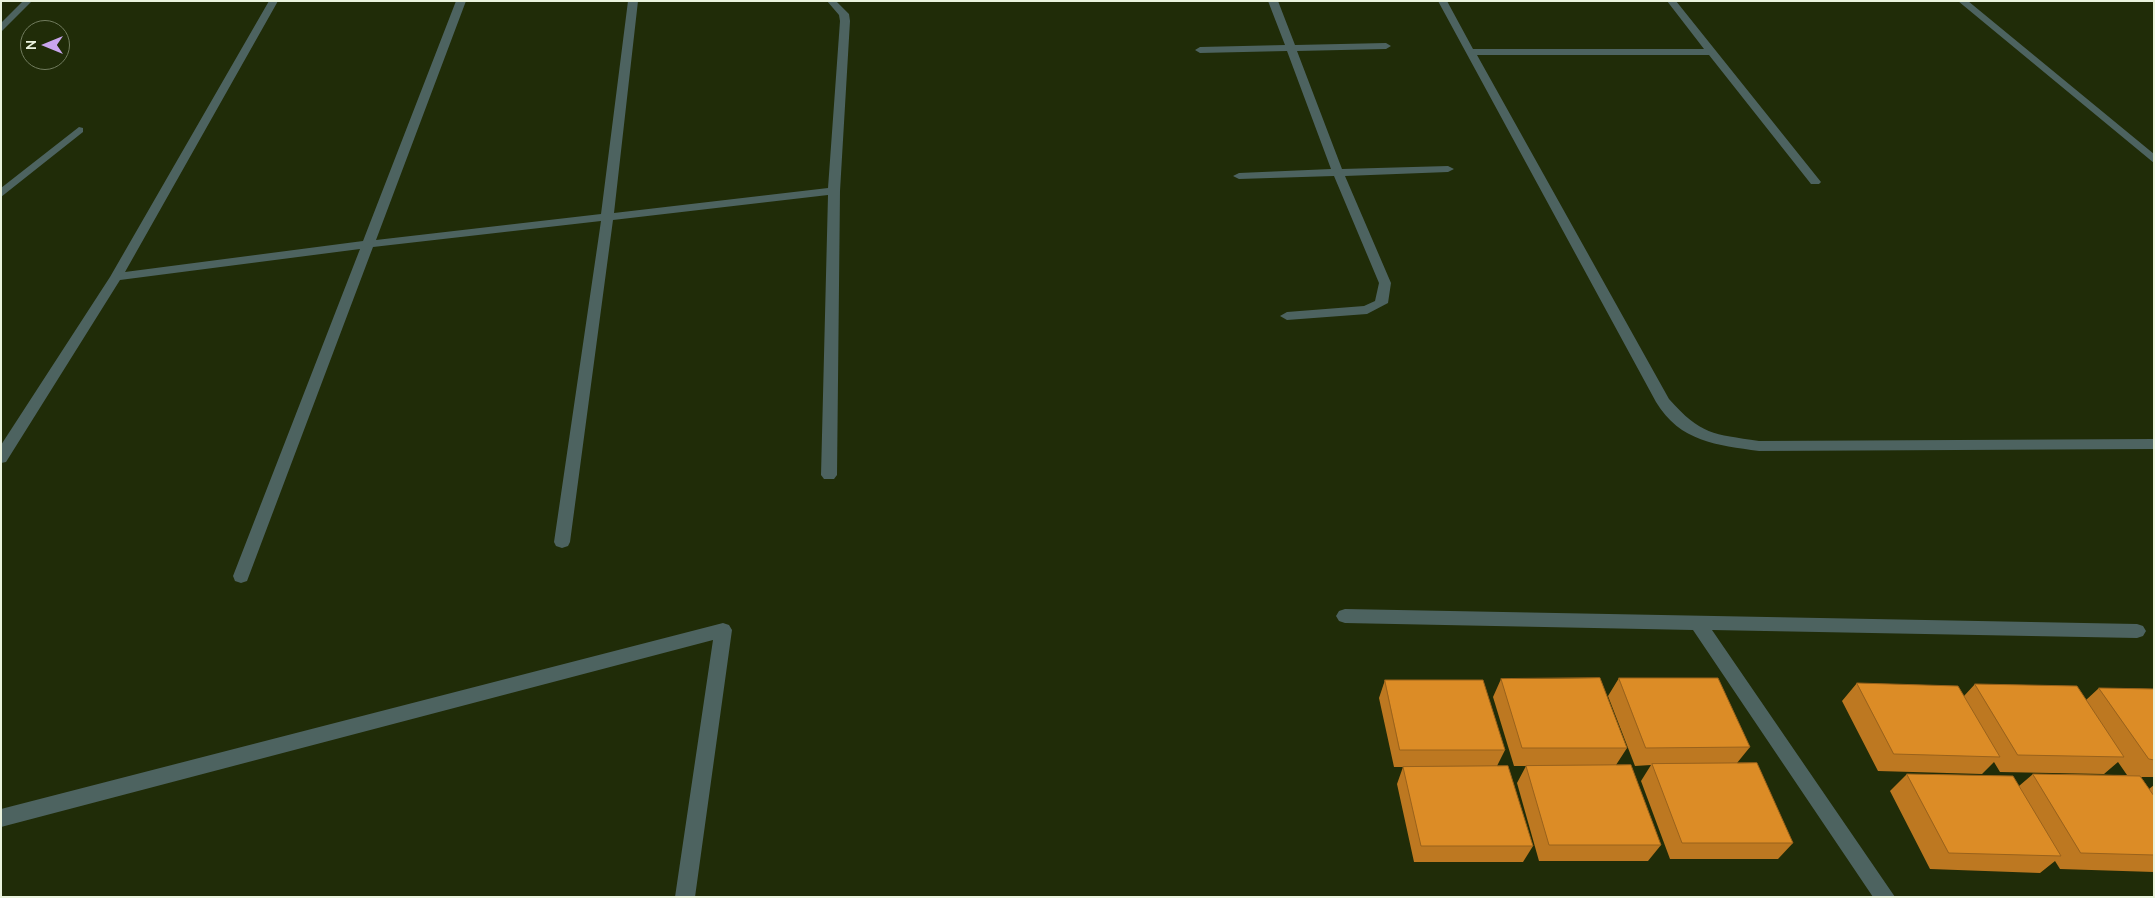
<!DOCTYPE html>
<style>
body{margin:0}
#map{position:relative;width:2155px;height:898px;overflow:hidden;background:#202c08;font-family:Ubuntu,sans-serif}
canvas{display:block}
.frame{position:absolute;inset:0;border:2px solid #eaf3de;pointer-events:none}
.north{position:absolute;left:20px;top:20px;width:50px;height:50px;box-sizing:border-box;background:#202c08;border:1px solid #717c5e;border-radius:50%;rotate:270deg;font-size:14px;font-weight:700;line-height:20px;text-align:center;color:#eaf3de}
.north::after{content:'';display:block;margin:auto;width:18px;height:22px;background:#c9a5ee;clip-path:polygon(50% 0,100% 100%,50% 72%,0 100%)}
</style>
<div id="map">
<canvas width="2155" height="898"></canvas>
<div class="frame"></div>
<div class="north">N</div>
</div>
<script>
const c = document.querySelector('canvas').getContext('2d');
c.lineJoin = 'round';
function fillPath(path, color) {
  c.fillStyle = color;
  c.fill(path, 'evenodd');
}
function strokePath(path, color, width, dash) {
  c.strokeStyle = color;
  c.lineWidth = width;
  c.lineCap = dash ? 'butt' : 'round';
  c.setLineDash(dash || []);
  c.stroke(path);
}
fillPath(new Path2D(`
 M23 1H32L1 32V23Z
 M269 1H278L125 272 363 241 456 1H466L376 240 601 214 628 1H638L614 213 828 188 840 21 839 15 827 1H836L849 14 850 21 840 191 837 475 834 479H824L821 475 828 195 613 220 570 542 568 546 562 548 556 546 554 542 601 221 373 247 247 581 241 583 235 581 233 576 360 249 120 280 6 462 1 463V445L110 277Z
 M1268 1H1278L1295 45 1386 43 1391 46 1386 49 1297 51 1342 169 1448 166 1454 169 1448 172 1345 176 1391 283 1388 303 1367 314 1287 320 1280 316 1287 312 1364 306 1375 301 1379 283 1334 176 1239 179 1233 176 1239 173 1331 169 1287 51 1200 53 1195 50 1200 47 1285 45Z
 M1438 1H1447L1473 49H1704L1667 1H1676L1821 182 1819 184H1811L1709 55H1477L1669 399C1701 435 1713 434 1759 441L2154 439V449L1759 451C1717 445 1680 442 1656 402Z
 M1958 1H1968L2154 154V163Z
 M79 127 83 128V132L1 197V188Z
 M1345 609 2137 624 2143 626 2146 631 2143 636 2137 638 1712 630 1895 897H1873L1693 630 1345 623 1339 621 1336 616 1339 611Z
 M723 623 729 625 732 630 695 897H675L713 640 1 827V809Z`), '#4d6360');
fillPath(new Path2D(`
 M1619 678 1750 747 1737 763 1793 843 1778 859H1670L1641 781 1651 765 1635 766 1608 696Z
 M1501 679 1627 748 1616 765 1661 845 1648 861H1539L1517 783 1526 766H1583H1514L1493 697Z
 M1385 680 1505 750 1497 766 1533 846 1523 862H1414L1397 784 1403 767H1394L1379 698Z
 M1857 683 1964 696 1975 684 2086 700 2099 688 2154 689V777H2141L2149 789 2154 785V872L2060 869 2055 861 2040 873 1930 869 1890 791 1907 774 2019 786 2033 774 2127 775 2118 762 2104 774 2000 772 1994 762 1982 774 1878 771 1842 701Z`), '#bd7821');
const building = new Path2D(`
 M1600 678 1627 748H1522L1501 679Z
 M1619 678H1718L1750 747 1646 748Z
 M1385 680H1483L1505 750H1400Z
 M1857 683 1958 686 2000 757 1894 754Z
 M1975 684 2077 686 2124 757 2018 755Z
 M2099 688 2154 689V760L2149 759Z
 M1757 763 1793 843H1682L1652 764Z
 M1631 765 1661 845H1549L1526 766Z
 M1508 766 1533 846H1421L1403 767Z
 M1907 774 2013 776 2061 856 1949 853Z
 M2033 774 2140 776 2154 796V855L2081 853Z`);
fillPath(building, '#dc8c26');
strokePath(building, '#9a621b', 1);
</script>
